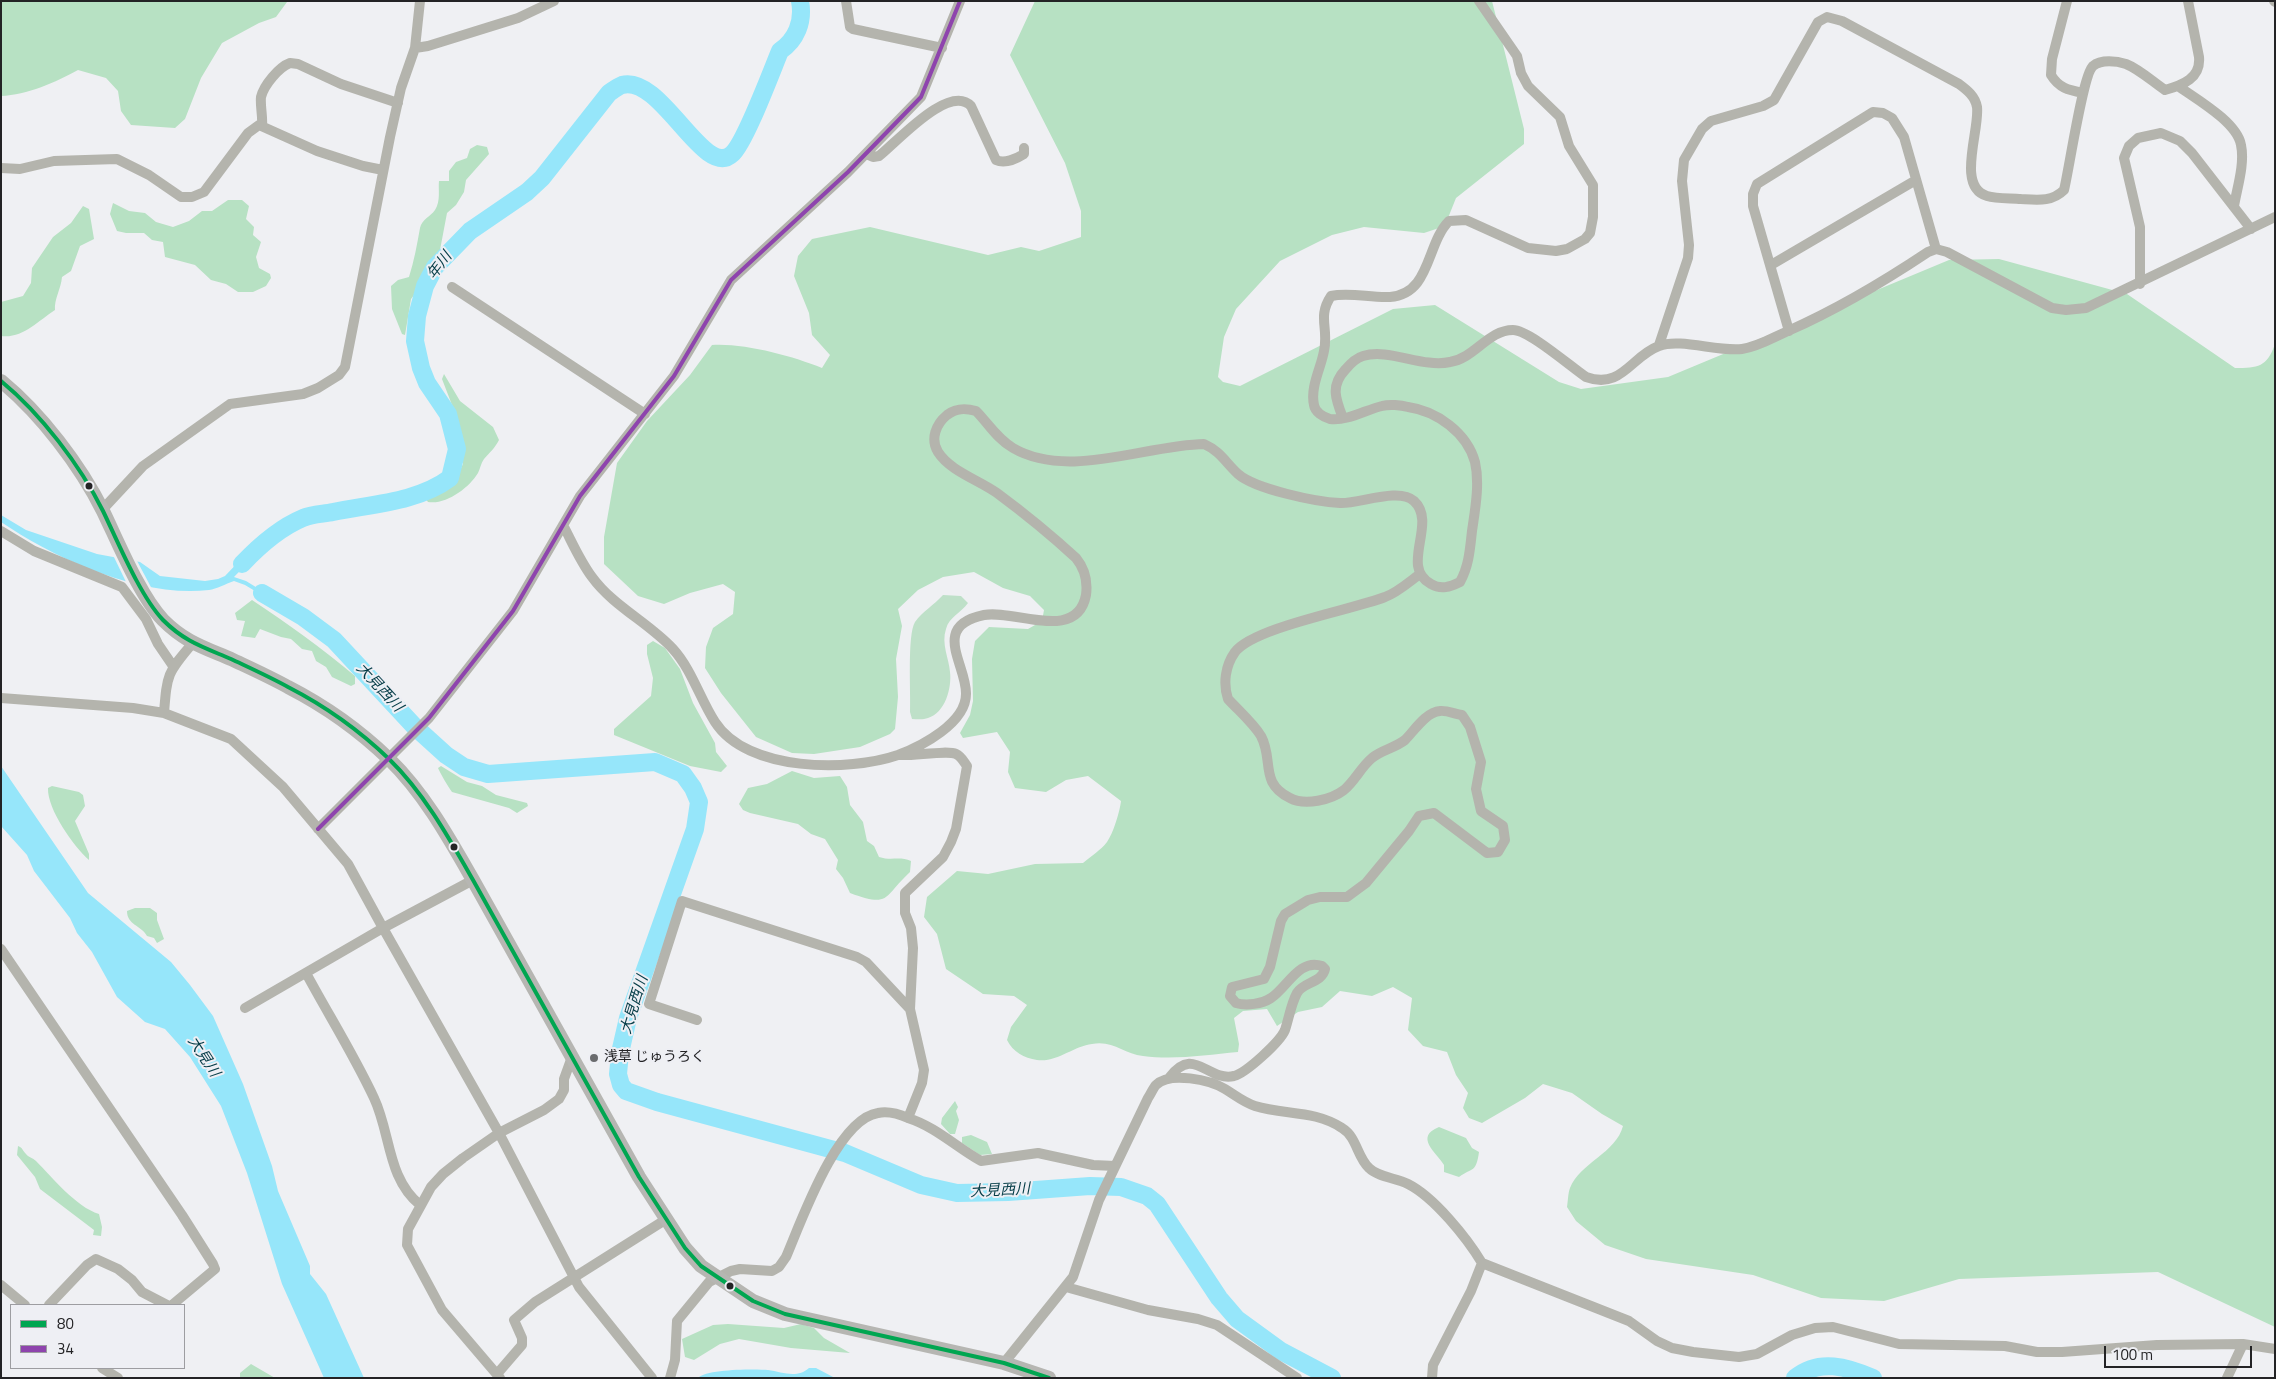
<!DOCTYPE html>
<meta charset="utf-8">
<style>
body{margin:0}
#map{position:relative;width:2276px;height:1379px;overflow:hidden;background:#eff0f3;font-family:"Titillium Web",sans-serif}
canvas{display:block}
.frame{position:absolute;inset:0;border:2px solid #232325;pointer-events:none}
.legend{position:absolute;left:10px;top:1304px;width:175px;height:65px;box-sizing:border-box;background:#eeeff4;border:1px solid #9d9da1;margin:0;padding:6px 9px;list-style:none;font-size:15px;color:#232325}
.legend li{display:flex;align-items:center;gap:10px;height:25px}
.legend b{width:25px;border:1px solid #9d9da1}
.scale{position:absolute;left:2104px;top:1346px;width:148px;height:22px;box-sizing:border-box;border:2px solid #232325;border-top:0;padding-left:6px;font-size:15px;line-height:18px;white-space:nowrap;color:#232325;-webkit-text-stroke:4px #eeeff4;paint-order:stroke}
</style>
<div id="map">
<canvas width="2276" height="1379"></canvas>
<div class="frame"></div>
<ul class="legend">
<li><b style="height:6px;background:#00a651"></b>80</li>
<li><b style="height:6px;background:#8e44ad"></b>34</li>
</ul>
<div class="scale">100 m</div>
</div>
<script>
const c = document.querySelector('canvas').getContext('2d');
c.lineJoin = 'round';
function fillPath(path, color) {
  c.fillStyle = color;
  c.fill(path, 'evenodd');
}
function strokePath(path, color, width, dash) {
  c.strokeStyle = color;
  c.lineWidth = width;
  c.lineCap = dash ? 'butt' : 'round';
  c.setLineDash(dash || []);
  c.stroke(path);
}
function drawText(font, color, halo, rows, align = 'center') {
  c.font = font + ' "Titillium Web","Noto Sans JP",sans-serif';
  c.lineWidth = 4;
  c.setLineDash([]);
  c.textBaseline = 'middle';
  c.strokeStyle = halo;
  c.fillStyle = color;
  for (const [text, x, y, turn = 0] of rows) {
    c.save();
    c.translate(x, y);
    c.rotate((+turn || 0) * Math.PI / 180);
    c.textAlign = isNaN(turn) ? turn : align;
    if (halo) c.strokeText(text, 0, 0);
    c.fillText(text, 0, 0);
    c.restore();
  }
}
fillPath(new Path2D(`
 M943 595 961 596 968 603C961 613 949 617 946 629 941 644 949 658 950 672 952 688 945 713 928 718 923 720 917 719 912 719L910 712C911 694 907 635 915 622 923 611 934 605 943 595Z`), '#bee0c8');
fillPath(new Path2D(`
 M1 1H287V2L276 17 259 23 222 43 201 78 185 119 175 128 131 125 121 111 118 91 106 78 78 70C56 82 27 95 1 96Z
 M1035 1H1492L1524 129V144L1456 198 1448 218 1439 228 1424 233 1364 227 1332 235 1280 261 1236 309 1224 337 1218 377 1223 382 1240 386 1393 309 1435 305 1559 382 1581 389 1668 377 1949 260 1999 259 2127 294 2235 368C2258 368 2267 367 2275 344V1327L2158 1272 1959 1279 1884 1301 1821 1298 1753 1275 1646 1259 1605 1245 1576 1221 1567 1207C1568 1201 1568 1193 1570 1188 1580 1163 1616 1153 1623 1126L1602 1114 1572 1093 1543 1084 1525 1098 1482 1123 1469 1118 1463 1108 1468 1093 1456 1075 1447 1052 1423 1046 1408 1030 1412 998 1393 987 1372 996 1340 991 1322 1007 1298 1012 1277 1026 1267 1009 1243 1011 1234 1018 1239 1044 1238 1052C1207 1055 1174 1060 1143 1056 1124 1054 1113 1040 1092 1044 1074 1046 1056 1063 1037 1060 1024 1058 1013 1052 1007 1040L1011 1027 1027 1005 1014 996 983 994 946 969 937 934 924 917 927 897 957 871 988 874 1035 864 1083 863C1091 856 1101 850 1107 842 1113 834 1120 811 1121 801L1088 776 1066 780 1046 792 1015 788 1008 772 1010 752 997 732 963 738 960 733 970 715 973 701 972 659 975 641 989 627 1028 629 1042 621 1044 610 1030 596 1003 588 974 572 943 577 918 590 898 609 902 626 896 659 898 697 895 729 890 734 860 747 814 754 792 753 756 737 721 693 705 668 706 647 713 628 733 614 735 592 723 584 690 593 664 604 638 596 604 564V537L617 463 647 421 690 375 712 345C745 343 792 356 822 368L830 355 812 335 809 313 794 276 798 256 812 239 870 227 988 255 1021 247 1039 251 1081 237V211L1065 163 1010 55Z
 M477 145 487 147 489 154 466 180 464 192 456 205 447 213 440 250 423 277 418 290 411 299 405 335 402 334 392 309 391 286 398 280 409 277C414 261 417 245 420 228 422 219 430 217 435 210 441 201 438 189 439 181H449V171L456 162 467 158 470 149Z
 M228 200H242L249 206 246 219 254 227 253 235 261 242 256 257 259 268 270 274 271 278 266 286 253 292H238L226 284 211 280 195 265 165 257 163 242 152 240 144 233H126L117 231 110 214 113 203 129 211 145 213 156 222 173 227 189 221 202 211H212Z
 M83 206 89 209 94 239 80 246 71 271 62 277C61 289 54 299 55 310 38 321 22 339 1 336V302L23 296 31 283 32 268 53 237 71 223Z
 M444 374 460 401 493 427 499 440C495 448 490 452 484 459 481 463 480 469 478 473 469 488 446 505 428 502L425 498 436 494 455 480 463 464V449L452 405 442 379Z
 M252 600C288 624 322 648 355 676V684L351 686 332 677 326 667 316 661 312 651 302 649 291 639 281 637 260 629 255 638 241 636 245 621 237 620 235 613Z
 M653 641 665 648 680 669 693 703 715 743 716 752 727 766 721 772 690 766 614 735V729L651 696 653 678 647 654V645Z
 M441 766 467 782 482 786 496 795 527 803 528 806 517 813 509 808 452 792C449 788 440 773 438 768Z
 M792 771 814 778 840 776 847 787 850 805 863 822 867 841 874 846 879 857C891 861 900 856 911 861L910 872C883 897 891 908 850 893L843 878 836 869 838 860 825 839 811 834 798 824 750 813 743 810 739 804 748 788 767 784Z
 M52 786 79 792 83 795 85 806 75 821 89 854V860C74 847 47 809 48 788Z
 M135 908H150L157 913V920L164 939 157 943 154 938 147 936C141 925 127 925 127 911Z
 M955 1101 958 1107 956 1111 959 1120 955 1134H950L941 1124 942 1118Z
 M1439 1127 1466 1138 1472 1148 1479 1152C1476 1173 1473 1167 1459 1177L1444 1172V1165C1436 1152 1414 1137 1439 1127Z
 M971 1135 987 1142 992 1154 980 1155 962 1143V1137Z
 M18 1146C23 1148 22 1150 26 1154 28 1157 33 1158 36 1161 52 1177 76 1207 99 1214L102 1227 101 1236 93 1235 94 1230 40 1189 35 1177 17 1155Z
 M728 1324 784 1328 801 1324 814 1328 824 1338 850 1353 791 1348 739 1339 720 1344 694 1360 685 1357 682 1339 713 1325Z
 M251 1364 275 1378H240V1373Z`), '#b7e1c3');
fillPath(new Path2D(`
 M1 515 26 530 97 554 140 562 160 576 205 581 218 579 225 576 244 556 257 546 260 550 234 577 246 581 282 603 280 606 245 585 234 581C225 584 217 589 209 590 140 598 56 559 1 522Z
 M1 766 88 893 171 962 190 985 213 1016 243 1084 272 1166 278 1191 310 1266V1274L326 1294 364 1378H324L282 1284 247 1173 221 1106 190 1057 165 1029 145 1022 117 997 92 952 77 933 70 918 34 871 27 855 1 826Z
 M809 1368H816L835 1378H698C706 1369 755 1369 768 1370 782 1372 797 1379 809 1368Z`), '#96e6fa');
fillPath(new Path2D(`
 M112 553 136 559 152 589 127 584Z`), '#eff0f3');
strokePath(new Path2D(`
 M242 564C260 545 279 528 303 518 312 514 324 514 333 512 372 504 418 502 450 478L457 449 448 414 427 383 421 368 415 341 417 316 425 286 435 267 470 231 527 192 542 178 609 93C612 91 617 87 622 85 661 74 704 180 732 154 745 143 772 70 780 51 796 40 804 22 800 1
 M262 593 303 617 334 640 414 726 446 755 464 767 488 774 655 762 683 774 693 788 699 802 695 829 628 1018 620 1053 618 1074 621 1085 626 1091 657 1102 845 1153 921 1185 957 1193 1008 1192 1090 1186 1121 1187 1147 1196 1157 1204 1219 1298 1237 1319 1281 1351 1332 1378
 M1795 1378C1819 1358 1848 1367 1873 1378`), '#96e6fa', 18);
strokePath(new Path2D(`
 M846 1 850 27 853 29 942 48
 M2067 1 2052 59 2051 75C2059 88 2068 90 2083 93
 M2274 1 2275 2
 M415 48 428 46 518 18 554 1
 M2178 86C2196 99 2237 122 2241 145 2245 164 2237 188 2234 206
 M262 126C263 116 260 106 261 97 264 85 279 67 290 63L298 64 341 84 398 103
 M866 154 873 157 879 156C897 142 949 83 971 106L996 160C1004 164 1016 159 1024 154V148
 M1 168 20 169 54 161 117 159 149 175 181 197H192L204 192 248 133 259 125 317 151 363 166 383 170
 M1771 265 1916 180
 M2140 284V227L2124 158 2129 146 2138 138 2161 133 2180 141 2192 153 2251 229
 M452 287 645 414
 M1789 331 1753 206V194L1757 184 1873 112 1883 113 1892 118 1904 137 1936 249
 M1659 345 1688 258 1689 245 1682 181 1684 160 1702 129 1711 121 1763 106 1774 100 1818 22 1827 17 1842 21 1959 84C1967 90 1975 96 1977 107 1980 130 1956 187 1987 196 1997 199 2011 198 2021 199 2038 200 2052 202 2064 190 2069 170 2083 74 2093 66 2101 59 2117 61 2126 64 2139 69 2153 82 2165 90 2183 85 2201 78 2199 57L2188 1
 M1343 418C1336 400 1330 386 1345 370 1350 364 1356 358 1363 356 1389 348 1422 368 1450 362 1475 358 1488 330 1513 330 1529 330 1571 367 1586 377 1622 390 1631 356 1659 346 1680 338 1718 352 1742 349 1758 347 1774 337 1788 331 1838 309 1883 282 1928 252L1936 249 1947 252 2052 308 2066 310 2086 308 2275 217
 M102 510 143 466 230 404 303 394 318 388 339 375 345 367 390 137 401 88 415 48 420 1
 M563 525C572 542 580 561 592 577 613 606 649 623 673 649 692 670 700 699 715 722 747 772 849 772 898 755 922 746 966 723 966 694 967 665 930 626 984 615 1014 609 1077 643 1086 595 1088 580 1085 569 1076 558 1051 535 1024 513 997 493 979 480 950 471 938 452 930 439 936 424 947 415 956 408 965 408 976 411 988 423 997 439 1013 448 1068 480 1145 445 1204 444 1220 451 1226 463 1238 474 1255 489 1316 502 1340 503 1359 504 1399 487 1414 501 1438 523 1399 567 1431 584 1441 590 1450 587 1460 582 1469 566 1470 549 1472 531 1475 510 1480 484 1475 462 1467 433 1437 411 1408 407 1401 405 1389 404 1382 406 1365 410 1348 421 1330 419 1323 417 1315 412 1314 405 1310 387 1321 368 1324 351 1329 328 1317 317 1331 296 1350 292 1370 298 1390 297 1431 294 1426 244 1449 221L1466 220 1528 248 1556 251 1567 249 1585 239 1590 233 1593 217V185L1569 146 1560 117 1528 86 1521 73 1517 56 1479 1
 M1 531 34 551 122 587 146 619 158 644 173 666
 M1 698 133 708 164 713 231 739 283 787 348 864 383 928 473 880
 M164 713C167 675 167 673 192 644
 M900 755C913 756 948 750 956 754 961 756 964 762 967 766L956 829 951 842 943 857 905 893V913L911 928 913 948 910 1009 924 1070 922 1083 908 1118
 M318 829 429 718 513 611 580 496 674 376 731 280 848 172 921 97 960 1
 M1 949 182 1215 213 1264 215 1269 172 1305
 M306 973C328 1014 354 1055 374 1098 391 1134 387 1178 420 1205
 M245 1008 383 928 499 1133 579 1287 652 1378
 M697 1020 649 1004 682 901 857 957 866 962 910 1009
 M1169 1078C1194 1044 1207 1082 1234 1076 1246 1073 1280 1042 1285 1030 1289 1018 1291 1004 1297 993 1303 982 1322 983 1325 969L1322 966C1299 958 1287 988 1271 998 1262 1004 1246 1006 1236 1003L1230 996 1232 987 1264 979 1270 967 1281 921 1285 914 1308 900 1320 897H1347L1366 883 1409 831 1419 816 1434 813 1487 853 1498 852 1505 840 1503 826 1481 811 1476 789 1481 762 1470 727 1462 715C1455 714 1446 710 1440 711 1426 712 1414 731 1405 740 1395 748 1381 750 1372 758 1361 767 1355 781 1344 790 1331 800 1305 806 1290 798 1259 783 1274 760 1261 736 1253 723 1239 711 1228 699 1223 684 1225 666 1235 652 1254 627 1352 610 1385 597 1397 593 1409 582 1420 574
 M1 1285 25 1305
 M1066 1287 1148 1310 1198 1319 1217 1325 1297 1378
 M49 1305 87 1265 96 1259 118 1269 132 1280 142 1292 167 1305
 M1004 1363 1073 1277 1099 1200 1148 1098C1151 1094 1153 1088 1156 1085 1170 1071 1210 1080 1225 1089 1235 1095 1243 1102 1255 1106 1284 1115 1315 1110 1342 1128 1357 1137 1357 1157 1369 1168 1378 1177 1396 1178 1408 1184 1434 1197 1467 1238 1482 1263L1629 1321 1657 1341 1672 1348 1693 1352 1739 1357 1757 1354 1792 1335 1815 1328 1833 1327 1899 1344 2005 1346 2037 1352H2062L2157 1345 2243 1344 2275 1349
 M102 1368 118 1378
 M497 1374 522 1345V1338L514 1320 535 1302 665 1220
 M500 1378 442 1310 407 1245 408 1229 431 1187 443 1174 463 1158 499 1133 544 1110 559 1099 564 1090V1079L572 1057
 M670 1378 675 1360 677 1321 709 1282 731 1271 740 1269 772 1271 779 1267 786 1257C801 1222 837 1119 878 1113 888 1111 899 1114 908 1118 936 1127 956 1147 981 1161L1038 1153 1093 1165 1115 1166
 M1432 1378 1433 1365 1471 1291 1482 1263
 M2227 1378 2243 1344`), '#b4b4ad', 10);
strokePath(new Path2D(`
 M1 381C41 414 80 465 103 511 118 542 140 596 163 620 185 642 203 647 231 659 250 668 270 677 288 687 325 706 360 731 389 759 424 793 449 838 473 880L639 1177 685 1248 701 1266 753 1301 785 1314 1004 1363 1049 1378`), '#b6b6b2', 14);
strokePath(new Path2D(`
 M1 381C41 414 80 465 103 511 118 542 140 596 163 620 185 642 203 647 231 659 250 668 270 677 288 687 325 706 360 731 389 759 424 793 449 838 473 880L639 1177 685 1248 701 1266 753 1301 785 1314 1004 1363 1049 1378`), '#00a651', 4);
strokePath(new Path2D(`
 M318 829 429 718 513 611 580 496 674 376 731 280 848 172 921 97 960 1`), '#8e44ad', 4);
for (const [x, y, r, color] of [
 [89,486,4.5,"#232325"],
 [454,847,4.5,"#232325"],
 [594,1058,5,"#6a6b6d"],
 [730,1286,4.5,"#232325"]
]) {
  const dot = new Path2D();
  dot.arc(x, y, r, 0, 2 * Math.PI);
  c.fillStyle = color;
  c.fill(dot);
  strokePath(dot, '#eeeff4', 2);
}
drawText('14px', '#232325', '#eeeff4', [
 ["浅草 じゅうろく",604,1058]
], 'left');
drawText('italic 15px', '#043c47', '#eeeff4', [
 ["年川",440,266,-53],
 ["大見西川",379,688,47],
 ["大見西川",635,1005,-73],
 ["大見川",203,1057,57],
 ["大見西川",1000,1191,-3]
]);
</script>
